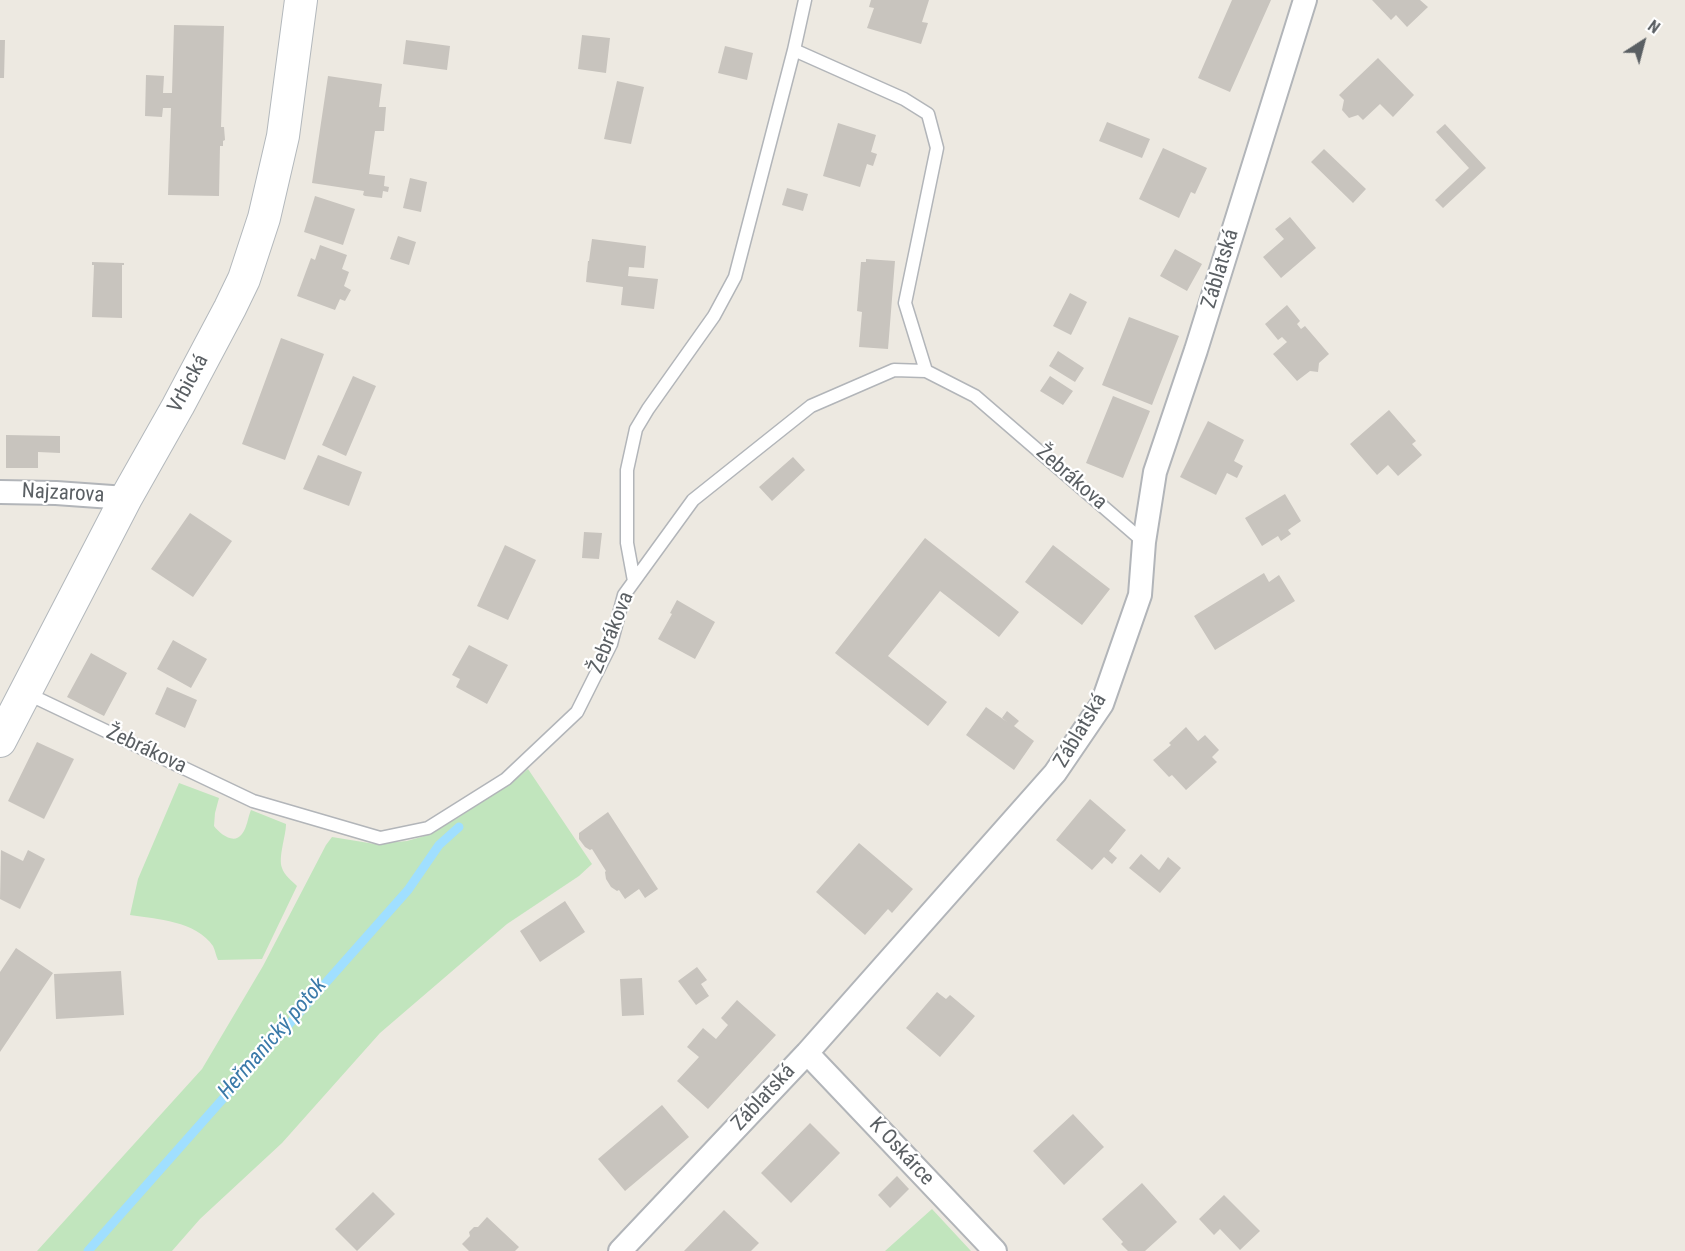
<!DOCTYPE html>
<meta charset="utf-8">
<style>
body{margin:0}
#map{position:relative;width:1685px;height:1251px;overflow:hidden;background:#ede9e1;font-family:"Roboto Condensed",sans-serif}
canvas{display:block}
.north{position:absolute;left:1613px;top:12px;width:60px;height:60px;-webkit-text-stroke:4px #fff;paint-order:stroke;rotate:36deg;font-size:16px;font-weight:700;line-height:24px;text-align:center;color:#5a5f63}
.north::after{content:'';display:block;margin:auto;width:21px;height:27px;background:#5a5f63;clip-path:polygon(50% 0,100% 100%,50% 72%,0 100%)}
</style>
<div id="map">
<canvas width="1685" height="1251"></canvas>
<div class="north">N</div>
</div>
<script>
const c = document.querySelector('canvas').getContext('2d');
c.lineJoin = 'round';
function fillPath(path, color) {
  c.fillStyle = color;
  c.fill(path, 'evenodd');
}
function strokePath(path, color, width, dash) {
  c.strokeStyle = color;
  c.lineWidth = width;
  c.lineCap = dash ? 'butt' : 'round';
  c.setLineDash(dash || []);
  c.stroke(path);
}
function drawText(font, color, halo, rows, align = 'center') {
  c.font = font + ' "Roboto Condensed",sans-serif';
  c.lineWidth = 4.5;
  c.setLineDash([]);
  c.textBaseline = 'middle';
  c.strokeStyle = halo;
  c.fillStyle = color;
  for (const [text, x, y, turn = 0] of rows) {
    c.save();
    c.translate(x, y);
    c.rotate((+turn || 0) * Math.PI / 180);
    c.textAlign = isNaN(turn) ? turn : align;
    if (halo) c.strokeText(text, 0, 0);
    c.fillText(text, 0, 0);
    c.restore();
  }
}
fillPath(new Path2D(`
 M528 769 592 864 579 876 507 924 380 1033 282 1143 200 1219 172 1251H37L202 1069 263 966 326 845 332 837 375 844 407 841 428 835 459 817 516 779Z
 M179 783 219 798 215 813 214 826C220 834 234 845 242 834 247 828 248 817 251 810L286 824C286 836 278 857 282 868 284 875 292 881 297 886L262 959 218 960C216 956 215 950 213 946 196 921 157 919 130 915L138 879Z
 M932 1209 971 1251H885Z`), '#c1e5bd');
strokePath(new Path2D(`
 M88 1251 408 890 439 845 459 827`), '#a0dfff', 9);
fillPath(new Path2D(`
 M871 0H929L922 22 928 23 921 44 867 28 874 8 869 7Z
 M1232 0H1271L1230 92 1198 78Z
 M1372 0H1420L1428 7 1407 27 1396 15 1391 20Z
 M174 25 224 26 221 127H224L225 140 223 141V146H220L219 196 168 195 171 108H163L162 117 145 116 146 75 164 76 163 93H172Z
 M582 35 610 38 606 73 578 69Z
 M0 40H5L4 78H0Z
 M406 40 450 46 447 70 403 64Z
 M725 46 753 53 747 80 718 73Z
 M1378 58 1414 95 1393 117 1380 104 1363 120 1358 115 1349 118 1342 110 1344 100 1339 95Z
 M328 76 382 84 379 107H386L384 131H375L369 174 385 176 384 186 389 187 388 192 383 191 382 198 365 196 363 195 364 191 312 183Z
 M617 81 644 87 631 144 604 139Z
 M1107 122 1150 139 1142 158 1099 141Z
 M838 123 876 135 871 152 877 154 873 166 867 164 860 187 823 176Z
 M1445 124 1486 168 1443 208 1435 200 1469 168 1436 132Z
 M1163 148 1207 168 1195 194 1191 192 1179 218 1139 199Z
 M1324 149 1366 189 1353 203 1311 162Z
 M410 178 427 182 421 212 403 208Z
 M787 188 808 194 803 211 782 205Z
 M315 196 355 209 343 245 304 232Z
 M1290 217 1316 248 1281 278 1263 257 1284 239 1275 229Z
 M398 236 416 242 409 265 390 259Z
 M592 239 646 246 644 268 629 267 628 276 658 279 654 309 621 305 623 287 586 282 588 261H589Z
 M320 245 347 255 342 269 349 272 344 286 351 290 345 301 340 299 335 310 297 296 311 258 315 260Z
 M1175 249 1202 264 1187 291 1160 276Z
 M866 259 895 261 888 349 859 347 862 312 857 311 861 262H866Z
 M92 262 124 263V265H122V318L92 317 94 265H92Z
 M1070 293 1087 302 1071 335 1053 326Z
 M1287 305 1300 321 1297 324 1301 329 1305 326 1329 354 1319 363 1318 372 1310 371 1297 381 1273 354 1287 342 1282 337 1278 340 1265 324Z
 M1129 317 1179 336 1152 405 1102 385Z
 M281 338 324 354 285 460 242 444Z
 M1058 351 1084 368 1075 382 1049 366Z
 M353 376 376 386 346 456 322 445Z
 M1050 376 1073 391 1063 405 1040 391Z
 M1113 396 1150 411 1123 478 1086 463Z
 M1389 410 1416 441 1412 444 1422 455 1398 476 1388 465 1377 475 1350 444Z
 M1208 421 1244 440 1234 461 1243 466 1237 478 1227 473 1216 495 1180 477Z
 M6 435 60 436V453L38 452V468H6Z
 M318 455 362 472 349 506 303 489Z
 M793 457 805 470 772 501 759 487Z
 M1285 494 1301 521 1288 530 1291 534 1281 541 1278 536 1262 546 1245 518Z
 M190 513 232 541 193 597 151 569Z
 M584 532 602 533 599 559 582 558Z
 M925 538 1019 612 999 637 940 591 888 656 947 702 928 726 835 653Z
 M505 545 536 560 508 620 477 606Z
 M1053 545 1110 589 1082 625 1025 582Z
 M1264 573 1269 582 1279 575 1295 601 1215 650 1194 616Z
 M677 600 715 622 695 659 658 639 672 614 670 613Z
 M173 640 207 659 191 688 157 669Z
 M469 645 508 665 487 704 456 687 460 679 452 675Z
 M91 653 127 673 104 716 67 697Z
 M167 687 197 700 185 728 155 714Z
 M986 707 1007 722 1002 718 1007 711 1019 721 1014 726 1034 741 1014 770 966 735Z
 M1186 727 1198 741 1205 735 1219 750 1212 757 1217 762 1186 790 1172 775 1169 777 1153 760 1171 745 1169 743Z
 M37 742 74 759 44 819 8 801Z
 M1090 799 1126 830 1109 851 1117 858 1112 864 1104 857 1092 870 1056 840Z
 M608 812 658 889 645 898 639 889 625 899 619 890 617 891 611 887 606 879 605 872 606 871 592 849 590 850 585 847 579 839V833Z
 M859 843 913 889 892 913 888 909 865 935 816 892Z
 M1 850 23 861 28 850 45 859 20 909 0 899Z
 M1141 854 1159 870 1168 857 1181 868 1160 893 1129 868Z
 M565 901 585 932 540 962 520 931Z
 M16 948 53 973 0 1052V972Z
 M697 967 707 980 701 984 709 996 696 1005 678 981Z
 M121 971 124 1015 56 1019 54 974Z
 M642 978 644 1015 622 1016 620 979Z
 M937 992 946 999 950 995 975 1016 940 1057 906 1028Z
 M737 1000 776 1035 708 1109 677 1081 699 1057 687 1047 703 1028 716 1039 728 1025 721 1018Z
 M662 1105 689 1137 625 1191 598 1159Z
 M1073 1114 1104 1147 1064 1185 1033 1151Z
 M810 1123 840 1153 791 1203 761 1173Z
 M897 1176 909 1189 890 1208 878 1195Z
 M1142 1183 1177 1222 1145 1251H1128L1121 1244 1123 1242 1102 1219Z
 M373 1192 395 1214 357 1251 335 1229Z
 M1224 1195 1260 1231 1240 1250 1220 1229 1214 1235 1199 1219Z
 M724 1210 759 1243 751 1251H684Z
 M487 1217 519 1247 515 1251H469L462 1244 470 1236 469 1232 474 1227H478Z`), '#c8c4be');
const lane = new Path2D(`
 M805 0 794 50 904 99 928 114 937 148 905 303 926 371
 M634 581 627 543V470L636 429 648 409 714 316 735 277 794 50
 M26 693 253 801 380 838 428 828 506 779 577 712 611 644 624 595 693 500 811 406 894 370 926 371 975 396 1144 542`);
const street = new Path2D(`
 M0 492 56 493 126 498
 M807 1053 995 1251
 M620 1251 807 1053 1055 773 1102 704 1140 595 1144 542 1155 472 1196 350 1305 0`);
const secondary = new Path2D(`
 M0 741 126 498 178 406 230 308 244 279 264 218 283 136 301 0`);
strokePath(lane, '#b2b5b9', 15);
strokePath(street, '#b2b5b9', 26);
strokePath(secondary, '#b3b8bc', 34);
strokePath(lane, '#fff', 12);
strokePath(street, '#fff', 22);
strokePath(secondary, '#fff', 32);
drawText('21px', '#5a5f63', '#fff', [
 ["Záblatská",1221,269,-73],
 ["Vrbická",189,384,-62],
 ["Žebrákova",1071,478,41],
 ["Najzarova",63,494,3],
 ["Žebrákova",612,633,-68],
 ["Záblatská",1081,731,-59],
 ["Žebrákova",146,750,25],
 ["Záblatská",764,1098,-47],
 ["K Oskárce",901,1152,47]
]);
drawText('italic 22px', '#3a7aa9', '#fff', [
 ["Heřmanický potok",273,1039,-49]
]);
</script>
